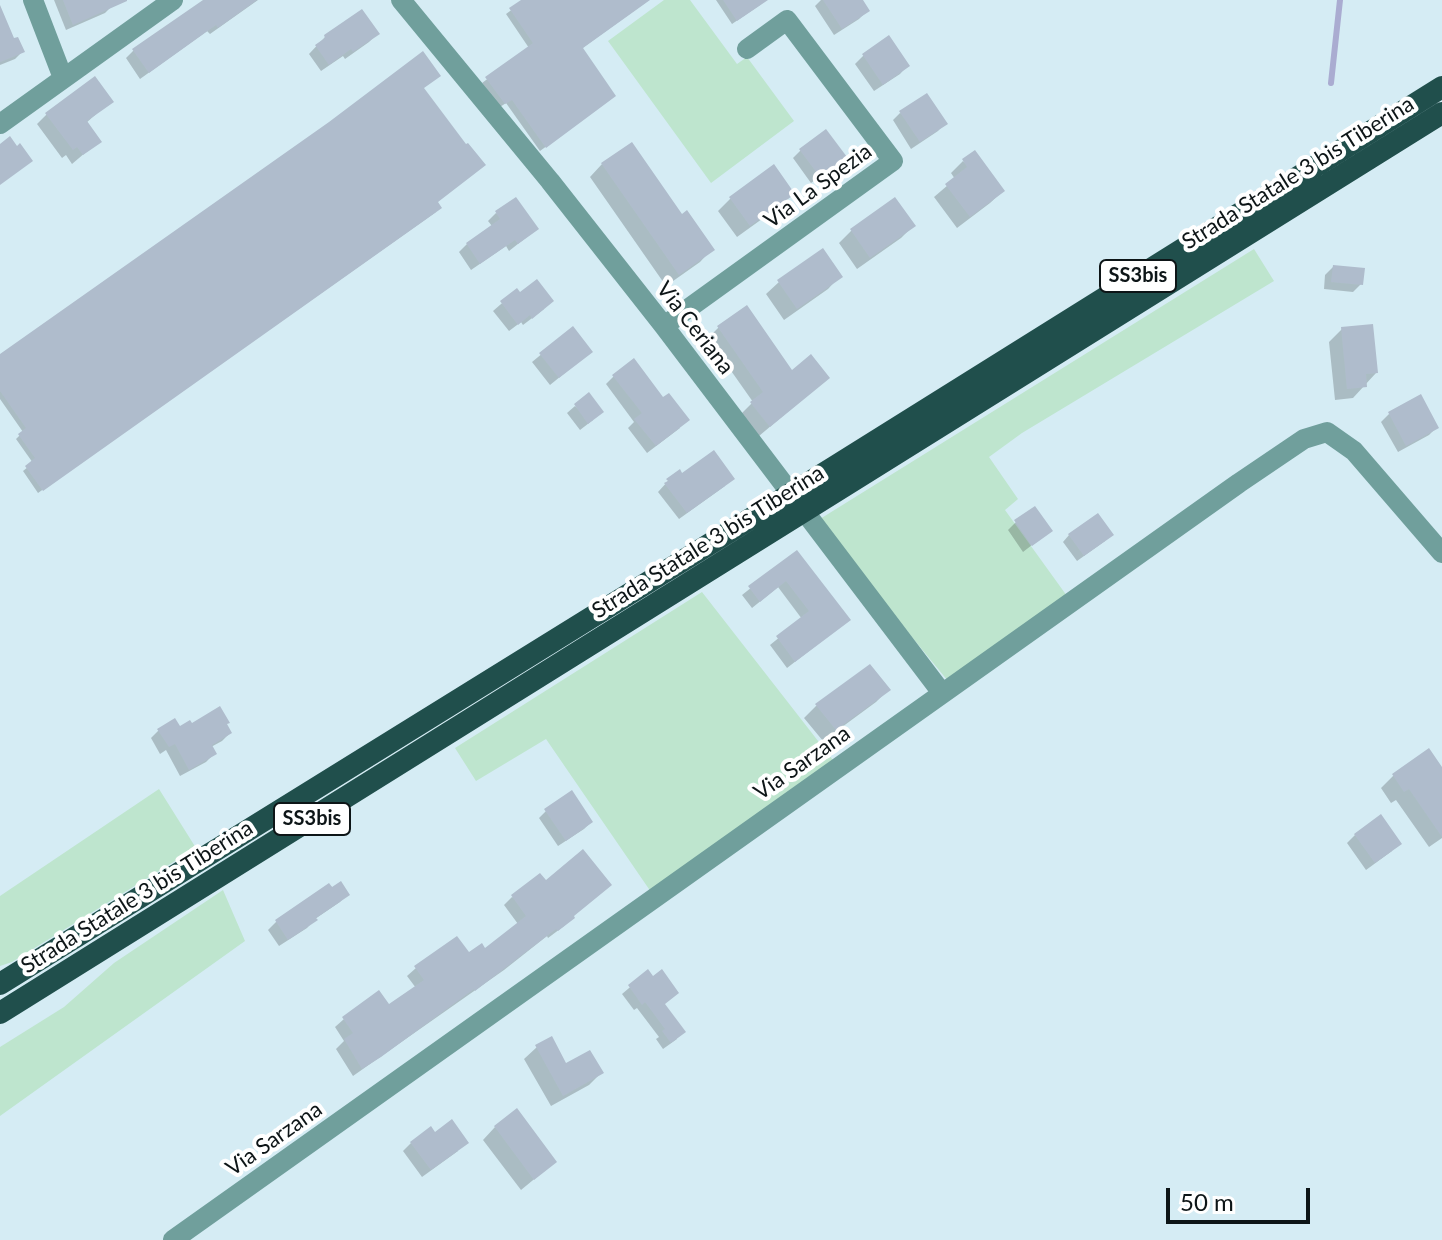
<!DOCTYPE html>
<style>
body{margin:0}
#map{position:relative;width:1442px;height:1240px;overflow:hidden;background:#d5ecf4;font-family:Lato,sans-serif}
canvas{display:block}
.scale{position:absolute;left:1166px;top:1188px;width:144px;height:36px;box-sizing:border-box;border:4px solid #0d1517;border-top:0;padding-left:10px;font-size:24px;line-height:28px;white-space:nowrap;color:#0d1517;-webkit-text-stroke:6px #fff;paint-order:stroke}
</style>
<div id="map">
<canvas width="1442" height="1240"></canvas>
<div class="scale">50 m</div>
</div>
<script>
const c = document.querySelector('canvas').getContext('2d');
c.lineJoin = 'round';
function fillPath(path, color) {
  c.fillStyle = color;
  c.fill(path, 'evenodd');
}
function strokePath(path, color, width, dash) {
  c.strokeStyle = color;
  c.lineWidth = width;
  c.lineCap = dash ? 'butt' : 'round';
  c.setLineDash(dash || []);
  c.stroke(path);
}
function drawText(font, color, halo, rows, align = 'center') {
  c.font = font + ' Lato,sans-serif';
  c.lineWidth = 8;
  c.setLineDash([]);
  c.textBaseline = 'middle';
  c.strokeStyle = halo;
  c.fillStyle = color;
  for (const [text, x, y, turn = 0] of rows) {
    c.save();
    c.translate(x, y);
    c.rotate((+turn || 0) * Math.PI / 180);
    c.textAlign = isNaN(turn) ? turn : align;
    if (halo) c.strokeText(text, 0, 0);
    c.fillText(text, 0, 0);
    c.restore();
  }
}
fillPath(new Path2D(`
 M664 0H690L737 64 747 57 794 121 711 183 608 41Z
 M1254 249 1274 281 1022 433 989 457 1018 499 1005 510 1067 596 948 681 842 552 820 519Z
 M702 592 836 764 651 892 546 739 476 781 455 748Z
 M159 789 196 848 12 962 0 966V896Z
 M223 890 245 941 0 1116V1047L64 1007 114 963Z`), '#bee5ce');
fillPath(new Path2D(`
 M54 0H111L113 5 105 13 66 30Z
 M206 0H258L210 34 207 31 140 79 126 58 133 51Z
 M525 0H649L581 49 609 100 540 151 506 103 500 107 482 83 529 48 506 14Z
 M716 0H764L760 5 732 24Z
 M821 0H860L867 11 859 19 834 35 815 6Z
 M0 25 22 52 15 59 0 65Z
 M377 34 369 42 345 59 343 56 321 71 309 54 325 37Z
 M888 38 907 66 900 74 874 91 855 64 863 56Z
 M422 89 436 212 38 493 23 471 33 463 16 439 23 432 0 399V357Z
 M111 101 86 123 99 141 72 164 66 155 62 158 37 124 47 114Z
 M900 113 945 123 938 131 911 149 893 120Z
 M801 150 836 165 811 183 793 158Z
 M963 161 1003 191 990 203 957 228 934 197 955 179 951 173Z
 M602 164 681 216 712 249 700 262 666 286 590 177Z
 M793 194 780 206 737 237 718 211 730 199Z
 M496 213 537 229 509 251 506 246 471 270 459 252 467 244 492 226 488 221Z
 M913 226 901 238 857 269 839 243 851 231Z
 M1333 267 1361 284 1353 292 1324 289 1325 275Z
 M840 276 828 289 784 320 766 294 779 282Z
 M516 291 544 309 523 325 521 322 509 331 493 311Z
 M719 327 791 373 828 378 759 436 741 414 753 402 708 338Z
 M572 329 582 359 550 385 532 362Z
 M1342 329 1376 373 1353 398 1335 400 1329 342Z
 M614 376 680 428 647 453 628 428 634 422 606 384Z
 M575 406 593 420 580 430 567 413Z
 M1389 414 1437 427 1429 435 1398 452 1381 422Z
 M679 472 725 486 679 519 658 492 668 481Z
 M1016 522 1050 531 1023 552 1008 530Z
 M1069 535 1105 541 1077 561 1063 542Z
 M796 552 849 620 787 668 770 645 802 619 778 587 752 608 742 595Z
 M889 689 876 702 823 741 804 718 816 706Z
 M225 725 230 733 222 741 211 747 214 754 206 762 180 776 166 750 160 754 151 738 159 730 179 729 191 726Z
 M1442 770V838L1429 847 1396 800 1391 803 1381 788 1393 776Z
 M546 811 591 822 584 829 558 846 539 818Z
 M1355 835 1392 851 1366 870 1347 843Z
 M328 885 347 894 340 902 315 919 307 928 279 946 268 930 276 922Z
 M512 897 572 917 564 926 548 938 547 936 504 970 353 1076 336 1049 344 1041 335 1027 344 1019 389 1007 416 988 407 976 416 968 485 950 518 924 504 905Z
 M648 972 653 979 677 1039 663 1049 656 1039 659 1037 637 1008 634 1010 622 994Z
 M537 1047 565 1066 601 1073 589 1085 551 1106 524 1059Z
 M495 1127 555 1162 521 1190 483 1140Z
 M411 1143 458 1151 422 1177 403 1151Z`), '#0003');
strokePath(new Path2D(`
 M1331 83 1340 0`), '#aaacd1', 6);
fillPath(new Path2D(`
 M63 0H127V1L73 25Z
 M203 0H257L218 28 216 25 149 73 132 49Z
 M521 0H650L583 48 616 96 546 148 512 100 505 104 485 77 533 43 509 8Z
 M723 0H768L737 21Z
 M823 0H863L870 11 842 29Z
 M0 5 14 38 18 37 25 52 0 62Z
 M362 9 380 34 353 52 351 49 329 65 315 45 325 38 324 35Z
 M889 35 910 66 883 85 862 54Z
 M423 51 441 76 424 88 466 144 468 143 486 165 438 202 442 208 43 491 25 466 35 458 18 434 26 428 0 391V354L329 122Z
 M95 76 114 102 87 121 102 142 83 155 77 147 73 150 45 113Z
 M927 93 948 124 920 142 899 111Z
 M826 129 847 157 820 177 799 149Z
 M10 136 17 146 20 143 33 161 0 185V144Z
 M632 142 682 214 687 210 715 250 679 275 601 163Z
 M975 150 1005 191 970 217 945 184 967 167 962 159Z
 M774 164 795 194 750 226 729 197Z
 M516 197 539 229 518 244 515 240 480 264 466 243 500 219 495 211Z
 M895 197 916 226 870 258 850 229Z
 M823 248 843 277 797 309 777 280Z
 M1333 265 1365 268 1363 285 1331 282Z
 M537 279 554 301 532 319 530 315 518 325 500 301 517 288 520 292Z
 M747 305 792 370 811 354 830 378 770 427 750 402 763 392 717 326Z
 M1373 324 1378 373 1366 374 1367 387 1347 389 1341 327Z
 M573 326 593 352 559 378 539 353Z
 M634 358 663 397 669 393 690 420 656 446 634 419 642 413 612 375Z
 M589 392 604 412 588 424 574 404Z
 M1421 394 1439 428 1406 446 1388 412Z
 M714 450 735 479 687 513 664 483 668 481 666 479 680 469 682 473Z
 M1035 506 1053 531 1032 546 1014 520Z
 M1098 513 1114 535 1084 556 1068 534Z
 M797 550 851 620 795 662 776 636 809 611 786 581 760 602 748 586Z
 M870 664 891 690 836 730 815 704Z
 M220 706 230 723 227 724 232 733 212 745 217 754 189 770 175 744 169 747 157 729 175 718 180 726 190 720 192 723Z
 M1429 748 1442 767V837L1409 789 1404 792 1392 774Z
 M572 790 593 822 566 841 544 809Z
 M1381 814 1402 844 1375 863 1354 834Z
 M583 849 612 885 574 916 575 918 558 931 556 929 475 991 474 989 381 1057 362 1069 344 1039 353 1033 342 1017 379 990 389 1004 424 980 414 966 457 936 469 952 482 943 485 948 526 916 511 895 540 873 546 880Z
 M341 881 350 895 316 918 318 920 288 940 275 920 329 883 332 887Z
 M648 969 653 976 662 969 679 993 665 1004 686 1032 671 1043 662 1031 665 1029 645 1002 642 1005 628 985Z
 M552 1036 566 1063 590 1050 604 1073 563 1096 535 1045Z
 M517 1108 557 1162 534 1180 494 1126Z
 M452 1119 469 1143 431 1170 410 1142 431 1126 435 1132Z`), '#afbccc');
strokePath(new Path2D(`
 M33 0 63 78
 M401 0 550 181 664 326 942 693
 M0 124 173 0
 M664 326 893 161 787 20 747 49
 M173 1240 1239 483 1304 439 1327 432 1354 451 1442 553`), '#709f9c', 20);
strokePath(new Path2D(`
 M0 984 834 467 1442 87
 M0 1013 1442 113`), '#204f4c', 22);
for (const [x, y, w] of [
 [1138,276,76],
 [312,819,76]
]) {
  const box = new Path2D();
  box.roundRect(x - w / 2, y - 16, w, 32, 6);
  c.fillStyle = '#fff';
  c.fill(box);
  strokePath(box, '#0d1517', 2);
}
drawText('bold 20px', '#0d1517', null, [
 ["SS3bis",1138,276],
 ["SS3bis",312,819]
]);
drawText('22px', '#0d1517', '#fff', [
 ["Strada Statale 3 bis Tiberina",1298,173,-32],
 ["Via La Spezia",818,186,-36],
 ["Via Ceriana",695,328,52],
 ["Strada Statale 3 bis Tiberina",708,542,-32],
 ["Via Sarzana",802,763,-35],
 ["Strada Statale 3 bis Tiberina",137,897,-32],
 ["Via Sarzana",274,1139,-35]
]);
</script>
